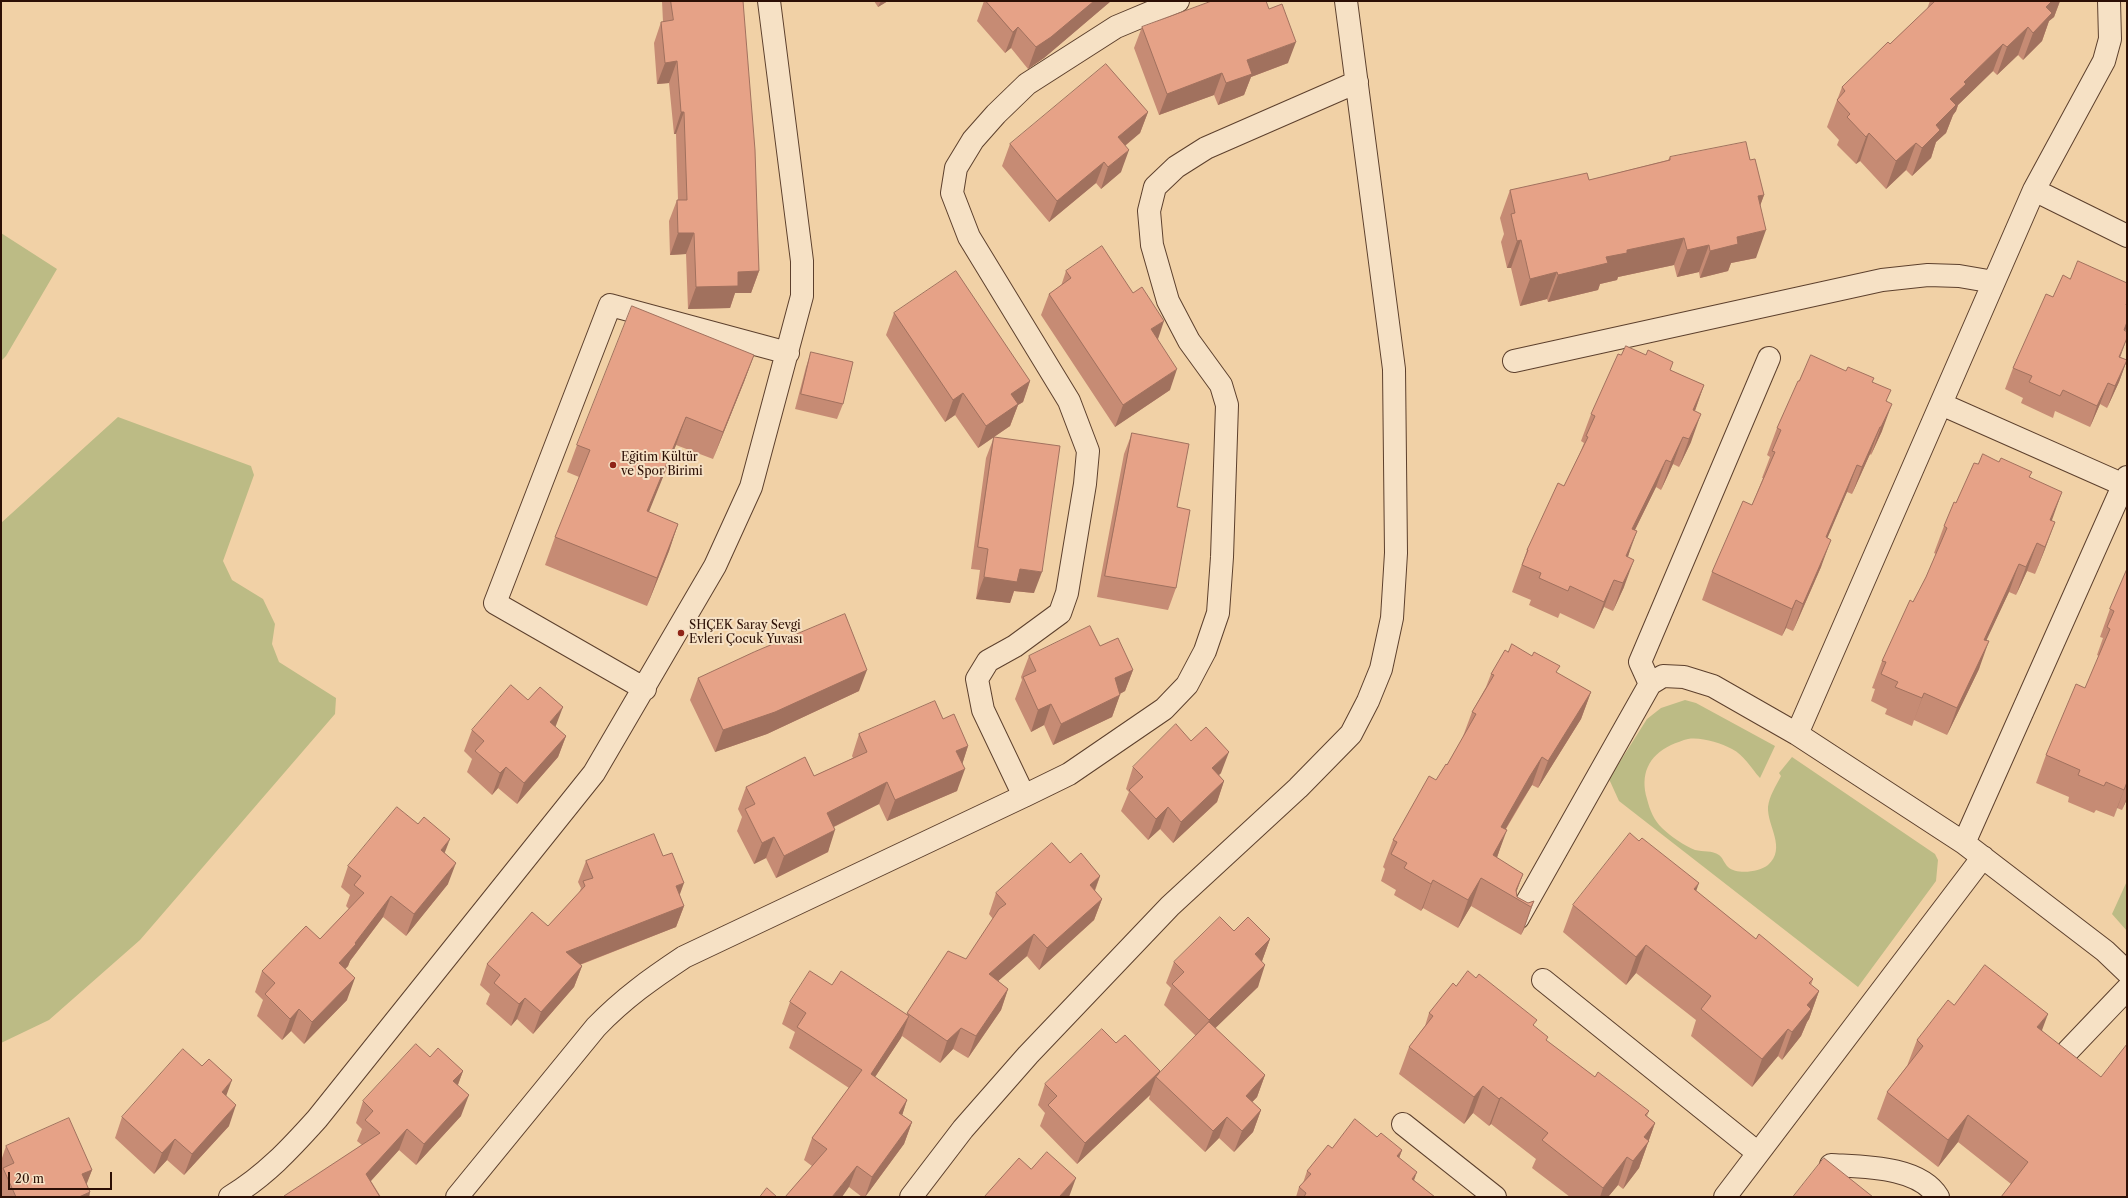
<!DOCTYPE html>
<meta charset="utf-8">
<style>
body{margin:0}
#map{position:relative;width:2128px;height:1198px;overflow:hidden;background:#f1d1a6;font-family:"Libre Caslon Text",serif}
canvas{display:block}
.frame{position:absolute;inset:0;border:2px solid #2c0f05;pointer-events:none}
.scale{position:absolute;left:8px;top:1172px;width:104px;height:18px;box-sizing:border-box;border:2px solid #2c0f05;border-top:0;padding-left:5px;font-size:12px;line-height:14px;white-space:nowrap;color:#2c0f05;-webkit-text-stroke:3px #f6e1c5;paint-order:stroke}
</style>
<div id="map">
<canvas width="2128" height="1198"></canvas>
<div class="frame"></div>
<div class="scale">20 m</div>
</div>
<script>
const c = document.querySelector('canvas').getContext('2d');
c.lineJoin = 'round';
function fillPath(path, color) {
  c.fillStyle = color;
  c.fill(path, 'evenodd');
}
function strokePath(path, color, width, dash) {
  c.strokeStyle = color;
  c.lineWidth = width;
  c.lineCap = dash ? 'butt' : 'round';
  c.setLineDash(dash || []);
  c.stroke(path);
}
function drawText(font, color, halo, rows, align = 'center') {
  c.font = font + ' "Libre Caslon Text",serif';
  c.lineWidth = 4;
  c.setLineDash([]);
  c.textBaseline = 'middle';
  c.strokeStyle = halo;
  c.fillStyle = color;
  for (const [text, x, y, turn = 0] of rows) {
    c.save();
    c.translate(x, y);
    c.rotate((+turn || 0) * Math.PI / 180);
    c.textAlign = isNaN(turn) ? turn : align;
    if (halo) c.strokeText(text, 0, 0);
    c.fillText(text, 0, 0);
    c.restore();
  }
}
fillPath(new Path2D(`
 M1 233 57 269 6 356 1 361Z
 M118 417 251 466 254 475 223 561 232 580 263 599 275 624 272 644 279 662 336 698 335 714 140 940 49 1020 1 1043V523Z
 M1685 700 1696 703 1775 746 1760 778C1751 768 1744 755 1732 749 1720 743 1702 737 1688 739 1683 740 1676 743 1671 745 1648 756 1640 775 1647 799 1650 811 1654 820 1662 828 1670 836 1685 846 1695 850 1703 852 1712 850 1719 855 1723 858 1724 863 1728 867 1737 875 1759 872 1768 865 1787 848 1767 826 1768 807 1769 796 1776 786 1781 776L1779 773 1792 757 1935 854 1938 860 1936 881 1858 987 1619 801 1609 779 1647 719 1661 708Z
 M2127 881V931L2112 914Z`), '#bcbb85');
const minor = new Path2D(`
 M2034 190 2127 236
 M1514 361 1882 280 1928 275 1959 276 1994 282
 M1941 404 2124 485
 M1650 684 1640 662 1769 358
 M645 689 495 603 610 305 788 353
 M1797 734 2034 190 2104 61 2110 39 2109 1
 M1024 796 1069 774 1164 709 1187 685 1205 651 1218 613 1222 557 1227 405 1221 385 1189 341 1168 301 1152 245 1149 211 1155 187 1176 167 1206 148 1357 82
 M1964 843 2127 477
 M1518 918 1650 684 1663 676 1684 677 1713 686 1797 734 1964 843 2105 951 2127 972
 M1543 980 1758 1153
 M2066 1053 2127 989
 M1403 1124 1495 1197
 M1831 1165C1863 1167 1919 1166 1938 1197
 M230 1197C265 1176 290 1149 317 1119L594 773 715 566 751 487 802 296V261L769 1
 M457 1197 596 1027C624 998 651 979 684 957L1024 796 983 710 977 679 988 661 1015 646 1060 613 1067 593 1085 484 1088 451 1069 401 969 237 952 193 956 168 973 140 996 114 1027 84 1116 27 1178 1
 M911 1197 963 1129 1028 1055 1170 906 1298 788 1351 734 1368 701 1381 669 1392 618 1396 553 1394 369 1346 1
 M1725 1197 1983 857`);
strokePath(minor, '#5d402d', 24);
strokePath(minor, '#f6e1c5', 22);
fillPath(new Path2D(`
 M662 1H743L759 271 751 293H735L730 308 688 309 686 254 670 255 669 221 677 200H678L676 134H674L669 83 657 84 654 43 661 22H663Z
 M874 1H888L878 7Z
 M984 1H1111L1044 58 1028 69 1011 48 1005 53 977 21Z
 M1930 1H2060L2054 17 2049 21 2042 41 2023 60 2018 55 1997 75 1993 71 1958 105 1956 111 1953 115 1946 133 1936 142 1931 158 1912 176 1906 170 1886 189 1860 161 1856 164 1837 145 1839 140 1827 127 1842 87 1890 44 1927 9Z
 M1142 27 1288 63 1251 77 1244 95 1218 105 1214 95 1159 115 1134 48Z
 M1148 112 1140 133 1125 146 1121 172 1101 189 1096 183 1049 222 1002 166 1010 144Z
 M1670 157 1750 160 1764 195 1760 205 1756 258 1731 263 1728 271 1700 278 1699 272 1677 277 1674 265 1618 277 1617 280 1600 284 1598 290 1548 302 1547 299 1520 306 1511 268H1507L1501 242 1504 234 1500 218 1510 190 1589 180 1668 160Z
 M1066 271 1158 339 1170 390 1115 427 1041 315 1049 294 1061 286Z
 M2070 279 2127 283V325L2125 331 2120 357 2127 360 2119 382 2107 408 2100 404 2090 427 2055 411 2053 418 2021 403 2023 398 2005 389 2013 368 2053 297Z
 M894 313 1030 381 1023 402 1018 405 1010 426 994 437 1034 593 1014 591 1010 603 976 599 980 570 971 569 986 458 994 437 978 448 955 415 945 422 886 335Z
 M811 352 843 404 837 419 795 409 806 367Z
 M754 355 744 382 713 459 676 445 648 512 678 524 669 551 647 606 545 565 555 537 579 477 567 472 577 445Z
 M1670 370 1704 385 1695 411 1691 442 1679 467 1673 464 1661 490 1656 487 1635 530 1628 557 1624 587 1613 611 1604 607 1594 629 1560 613 1558 618 1529 605 1531 600 1512 592 1527 550 1564 486 1580 453 1584 443 1581 441 1591 414Z
 M1799 381 1872 382 1887 401 1882 431 1871 455 1870 454 1852 494 1847 492 1827 538 1821 567 1793 631 1786 628 1782 636 1702 600 1712 572 1752 505 1763 478H1762L1770 457 1767 455 1777 428Z
 M1132 433 1177 507 1176 588 1168 610 1097 597 1124 454Z
 M1978 464 2030 477 2052 521 2045 549 2035 574 2027 571 2016 595 2009 592 1986 640 1979 669 1947 735 1914 720 1912 726 1885 714 1887 709 1871 701 1875 689 1872 688 1882 661 1913 602 1926 577 1936 554 1934 553 1944 526Z
 M2127 569V799L2122 810 2117 808 2114 817 2096 810 2094 813 2068 802 2069 797 2036 783 2046 755 2085 688 2099 656 2097 655 2103 638 2100 637 2110 609Z
 M1100 646 1133 670 1125 691 1120 694 1112 717 1053 745 1044 725 1031 732 1015 699 1022 680 1021 677 1029 656Z
 M1508 652 1557 673 1591 692 1581 719 1538 788 1532 785 1506 829 1497 858 1523 874 1516 893 1517 897 1528 903 1534 901 1524 929 1521 935 1471 906 1458 928 1423 908 1421 911 1394 895 1396 890 1381 881 1385 869 1383 867 1393 840 1447 765 1462 739 1472 712 1486 687 1491 674Z
 M698 678 859 691 767 734 715 752 690 700Z
 M943 719 968 746 962 764 957 791 887 821 879 804 834 827 828 852 776 878 766 858 754 864 737 831 742 817 738 809 746 787 814 776 853 758 852 756 859 734Z
 M555 727 566 736 558 757 517 804 498 788 492 795 467 772 472 759 464 751 472 730Z
 M1133 767 1221 773 1219 775 1224 781 1217 802 1173 843 1160 829 1148 840 1121 811 1129 792 1126 789Z
 M445 853 448 884 406 936 383 917 350 961 348 966 345 969 347 1000 304 1044 291 1031 282 1040 257 1016 263 1000 255 992 262 971 320 939 349 909 346 906 350 895 341 887 348 866Z
 M663 856 684 906 676 927 580 965 582 966 574 987 533 1034 517 1019 511 1026 486 1004 490 994 480 985 487 964 548 926 579 893 581 888 578 882 586 861Z
 M1070 863 1100 876 1095 891 1102 899 1094 920 1039 970 1027 956 998 981 1008 989 1001 1010 968 1058 953 1049 940 1063 902 1036 875 1077 907 1100 902 1115 912 1122 904 1144 865 1197H862L849 1187 812 1166 804 1160 812 1138 849 1088 789 1048 795 1032 782 1024 790 1002 832 985 906 1015 907 1013 966 959 993 919 989 914 996 893Z
 M1696 891 1756 939 1813 979 1811 985 1819 991 1809 1019 1807 1022 1801 1036 1782 1060 1778 1056 1752 1087 1691 1036 1696 1020 1636 973 1626 985 1563 932 1573 905Z
 M1234 931 1270 939 1262 961 1258 987 1215 1028 1265 1075 1257 1097 1252 1102 1261 1110 1253 1132 1234 1152 1219 1138 1205 1152 1149 1099 1150 1095 1077 1164 1040 1126 1045 1113 1038 1105 1045 1084 1116 1043 1160 1071 1159 1075 1196 1036 1164 1005 1171 988 1166 983 1174 962Z
 M1456 986 1534 1027 1547 1041 1595 1077 1649 1111 1647 1116 1655 1123 1639 1168 1623 1189 1618 1185 1608 1197H1570L1532 1168 1536 1159 1491 1124 1489 1126 1473 1113 1464 1124 1399 1074 1409 1047 1425 1026 1429 1013Z
 M1954 1005 2042 1030 2127 1197 2011 1184 1958 1142 1938 1167 1877 1119 1887 1092 1907 1066 1917 1040Z
 M430 1057 463 1071 458 1085 461 1116 416 1165 399 1150 371 1181 381 1197H284L362 1145 357 1141 362 1129 356 1123 363 1101Z
 M226 1095 229 1126 184 1175 167 1160 154 1174 115 1138 122 1117Z
 M1377 1137 1402 1150 1399 1158 1414 1180 1435 1197H1296L1299 1187 1303 1183 1307 1171 1332 1148Z
 M6 1146 92 1170 86 1184 90 1192 89 1197H1V1161Z`), '#c68b74');
fillPath(new Path2D(`
 M881 1H888L878 7Z
 M1094 1H1111L1044 58 1028 69 1036 47Z
 M2052 1H2060L2054 17 2049 21 2042 41 2023 60 2033 33 2046 7Z
 M1018 27 1011 48 1005 53 1013 32Z
 M2028 27 2018 55 1997 75 2007 47Z
 M1296 42 1288 63 1251 77 1244 95 1218 105 1226 83 1247 60Z
 M2003 44 1993 71 1958 105 1956 111 1953 115 1946 133 1936 142 1931 158 1912 176 1922 148 1950 99 1964 82Z
 M677 61 669 83 657 84 665 63Z
 M1222 73 1214 95 1159 115 1167 94Z
 M681 112H684L676 134H674Z
 M1148 112 1140 133 1110 158 1118 137Z
 M1869 133 1860 161 1856 164 1866 137Z
 M1916 143 1906 170 1886 189 1896 161Z
 M1129 150 1121 172 1101 189 1108 167Z
 M1104 162 1096 183 1049 222 1057 201Z
 M1764 195 1754 223 1758 196Z
 M1766 230 1756 258 1731 263 1728 271 1700 278 1710 251 1737 237Z
 M678 233H694L686 254 670 255Z
 M1684 238 1674 265 1618 277 1617 280 1600 284 1598 290 1548 302 1558 275 1627 250Z
 M1521 240 1511 268H1507L1517 241Z
 M1709 245 1699 272 1677 277 1687 250Z
 M759 271 751 293H735L730 308 688 309 696 287 738 272Z
 M1557 272 1547 299 1520 306 1530 279Z
 M1164 321 1157 342 1151 329Z
 M2127 322V325L2126 329 2116 352Z
 M2127 338 2121 355 2111 378 2119 357Z
 M754 355 744 382 713 459 723 432Z
 M2127 360 2119 382 2107 408 2115 386Z
 M1177 369 1170 390 1115 427 1123 405Z
 M1030 381 1023 402 1018 405 1010 426 978 448 986 426 1011 394Z
 M2108 383 2100 404 2090 427 2097 406Z
 M1704 385 1694 413 1683 438 1693 410Z
 M963 393 955 415 945 422 953 400Z
 M1892 404 1882 431 1871 455 1881 427Z
 M1701 414 1691 442 1679 467 1689 439Z
 M686 417 676 445 638 539 647 511Z
 M1880 427 1870 454 1852 494 1862 467Z
 M1683 437 1673 464 1661 490 1671 462Z
 M1666 460 1656 487 1622 556 1632 529Z
 M1857 465 1847 492 1816 565 1826 537Z
 M2062 492 2052 520 2040 547 2050 520Z
 M2055 522 2045 549 2035 574 2045 547Z
 M678 524 669 551 647 606 657 578Z
 M1637 531 1627 559 1616 583 1626 556Z
 M1831 540 1821 567 1793 631 1803 604Z
 M2037 543 2027 571 2016 595 2026 567Z
 M1634 560 1624 587 1613 611 1623 583Z
 M2019 564 2009 592 1974 667 1984 640Z
 M1020 569 1042 572 1034 593 1014 591 1010 603 976 599 984 577Z
 M1614 580 1604 607 1594 629 1604 602Z
 M1796 600 1786 628 1782 636 1792 609Z
 M1989 641 1979 669 1947 735 1957 708Z
 M867 670 859 691 767 734 715 752 723 730Z
 M1133 670 1125 691 1108 700 1115 678Z
 M1591 692 1581 719 1538 788 1548 761Z
 M1924 693 1912 726 1922 698Z
 M1120 695 1112 717 1053 745 1061 724Z
 M1051 704 1044 725 1031 732 1038 710Z
 M563 707 555 728 550 722Z
 M566 736 558 757 517 804 524 783Z
 M968 746 961 768 956 751Z
 M1229 752 1221 773 1204 789 1212 768Z
 M1542 757 1532 785 1520 804 1491 854 1501 827 1530 776Z
 M506 767 498 788 492 795 500 773Z
 M965 769 957 791 887 821 895 800Z
 M1224 781 1217 802 1173 843 1181 822Z
 M887 782 879 804 819 834 827 813Z
 M2127 782 2117 808 2114 817 2124 790Z
 M2127 797V799L2122 810Z
 M1168 807 1160 829 1148 840 1156 819Z
 M835 830 828 852 776 878 784 856Z
 M1507 830 1497 857 1484 880 1493 855Z
 M774 837 766 858 754 864 762 843Z
 M450 839 442 860 441 850Z
 M456 863 448 884 406 936 414 914Z
 M1523 874 1514 898 1516 890Z
 M1100 876 1092 897 1090 885Z
 M1481 878 1471 906 1458 928 1468 900Z
 M1433 880 1423 908 1421 911 1431 884Z
 M684 883 676 905V886Z
 M1699 883 1689 911 1694 889Z
 M391 896 383 917 350 961 348 966 331 984 339 963 355 943Z
 M1102 899 1094 920 1039 970 1047 948Z
 M1534 901 1524 929 1521 935 1531 907Z
 M684 906 676 927 558 973 566 952Z
 M1034 934 1027 956 981 996 989 974Z
 M1270 939 1262 961 1247 975 1255 954Z
 M1646 945 1636 973 1626 985 1636 957Z
 M1265 965 1258 987 1201 1042 1209 1020Z
 M582 966 574 987 533 1034 541 1012Z
 M355 978 347 1000 304 1044 312 1022Z
 M1008 989 1001 1010 968 1058 976 1036Z
 M1819 991 1809 1019 1807 1022 1801 1036 1782 1060 1792 1032 1807 1005Z
 M525 998 517 1019 511 1026 519 1004Z
 M299 1009 291 1031 282 1040 290 1019Z
 M2048 1014 2038 1041 2037 1027Z
 M909 1016 901 1038 863 1095 871 1074Z
 M961 1028 953 1049 940 1063 947 1041Z
 M1788 1029 1778 1056 1752 1087 1762 1059Z
 M463 1071 455 1092 453 1081Z
 M1160 1071 1157 1078 1156 1077 1150 1095 1077 1164 1085 1143Z
 M1265 1075 1257 1097 1238 1117 1246 1096Z
 M232 1080 224 1102 222 1092Z
 M1483 1086 1473 1113 1464 1124 1474 1097Z
 M469 1095 461 1116 416 1165 424 1144Z
 M1501 1097 1491 1124 1489 1126 1499 1099Z
 M907 1100 900 1122 899 1113Z
 M236 1105 229 1126 184 1175 192 1154Z
 M1261 1110 1253 1132 1234 1152 1242 1131Z
 M1968 1115 1958 1142 1938 1167 1948 1140Z
 M1227 1117 1219 1138 1205 1152 1213 1131Z
 M912 1122 904 1144 865 1197 872 1177Z
 M1655 1123 1639 1168 1623 1189 1633 1161 1644 1137Z
 M407 1129 399 1150 358 1195 366 1174Z
 M175 1139 167 1160 154 1174 162 1153Z
 M1402 1150 1392 1177 1397 1156Z
 M1627 1157 1618 1185 1608 1197H1600L1603 1188Z
 M857 1166 849 1187 842 1197H832Z
 M92 1170 84 1191 82 1174Z
 M1417 1172 1408 1197 1412 1179Z
 M1076 1178 1069 1197H1059L1060 1196Z
 M90 1192 89 1197H79Z`), '#a1715e');
const building = new Path2D(`
 M671 1H743L755 150 759 271 738 272V286L696 287 694 233H678L677 200H687L684 112H681L677 61 665 63 661 22 673 20Z
 M986 1H1094L1051 37 1036 47 1018 27 1013 32Z
 M1212 1H1266L1269 9 1282 4 1296 42 1247 60 1252 74 1226 83 1222 73 1167 94 1142 27Z
 M1933 1H2052L2046 7 2052 13 2033 33 2028 27 2007 47 2003 44 1964 82 1966 84 1950 99 1956 105 1936 125 1940 130 1922 148 1916 143 1896 161 1869 133 1866 137 1847 117 1850 114 1837 100 1845 91 1842 87 1888 42 1890 44 1934 2Z
 M1106 64 1148 112 1118 137 1129 150 1108 167 1104 162 1057 201 1010 144Z
 M1746 142 1750 160 1755 159 1764 195 1758 196 1766 230 1737 237 1738 244 1710 251 1709 245 1687 250 1684 238 1627 250V253L1606 257 1608 263 1558 275 1557 272 1530 279 1521 240 1517 241 1511 214 1515 213 1510 190 1587 173 1589 180 1670 160V157Z
 M1102 246 1133 293 1142 287 1164 321 1151 329 1177 369 1123 405 1049 294 1071 278 1066 271Z
 M2078 261 2127 283V302L2126 305H2127V322L2124 330 2127 332V338L2119 357 2127 360 2115 386 2108 383 2097 406 2063 390 2060 396 2029 382 2032 376 2013 368 2046 294 2053 297 2063 275 2070 279Z
 M956 271 1030 381 1011 394 1018 404 986 426 963 393 953 400 894 313Z
 M632 306 754 355 723 432 686 417 647 511 678 524 657 578 555 537 590 450 577 445Z
 M1626 346 1646 355 1648 350 1673 362 1670 370 1704 385 1693 410 1701 414 1689 439 1683 437 1671 462 1666 460 1632 529 1637 531 1626 556 1634 560 1623 583 1614 580 1604 602 1570 586 1568 591 1539 578 1541 573 1522 565 1528 550H1527L1558 483 1564 486 1588 437 1586 436 1595 416 1591 414 1618 354 1621 355Z
 M811 352 853 362 843 404 801 394Z
 M1811 355 1846 371 1848 367 1874 378 1872 382 1891 390 1886 401 1892 404 1881 427H1880L1862 467 1857 465 1826 537 1831 540 1803 604 1796 600 1792 609 1712 572 1743 501 1752 505 1775 452 1772 451 1781 430 1777 428 1798 381H1799Z
 M1132 433 1189 444 1177 507 1190 510 1176 588 1105 576Z
 M994 437 1060 446 1042 572 1020 569 1017 582 984 577 988 549 978 547Z
 M1983 454 1999 462 2001 458 2032 472 2029 477 2062 492 2050 520 2055 522 2045 547 2037 543 2026 567 2019 564 1984 640 1989 641 1957 708 1924 693 1922 698 1895 687 1898 682 1881 674 1886 662 1882 661 1910 600 1913 602 1926 577 1947 528 1944 526 1954 502 1956 503 1974 463 1978 464Z
 M2127 569V782L2124 790 2106 782 2104 786 2078 775 2080 770 2046 755 2076 684 2085 688 2110 629 2107 627 2114 611 2110 609Z
 M845 614 867 670 775 712 723 730 698 678 754 652Z
 M1090 626 1100 646 1118 638 1133 670 1115 678 1120 695 1061 724 1051 704 1038 710 1023 677 1036 671 1029 656Z
 M1512 644 1532 656 1534 652 1560 666 1556 672 1591 692 1548 761 1542 757 1530 776 1501 827 1507 830 1493 855 1523 874 1516 890 1517 897 1528 903 1534 901 1531 907 1481 878 1468 900 1433 880 1431 884 1404 868 1407 863 1391 854 1397 842 1393 840 1429 776 1436 780 1446 764 1447 765 1476 714 1472 712 1494 675 1491 674 1505 650 1508 652Z
 M511 685 528 700 540 687 563 707 550 722 566 736 524 783 506 767 500 773 475 751 484 741 472 730Z
 M935 701 943 719 954 714 968 746 956 751 965 769 895 800 887 782 827 813 835 830 784 856 774 837 762 843 745 809 755 804 746 787 805 757 814 776 867 752 859 734Z
 M1176 724 1191 741 1206 727 1229 752 1212 768 1224 781 1181 822 1168 807 1156 819 1129 790 1143 777 1133 767Z
 M397 807 418 824 424 817 450 839 441 850 456 863 414 914 391 896 355 943 356 944 339 963 355 978 312 1022 299 1009 290 1019 265 994 275 983 262 971 306 926 320 939 364 893 354 885 361 876 348 866Z
 M1630 833 1639 841 1642 838 1699 883 1694 889 1756 939 1759 934 1813 979 1809 983 1819 991 1807 1005 1811 1009 1792 1032 1788 1029 1762 1059 1701 1009 1711 996 1646 945 1636 957 1573 905Z
 M654 834 663 856 672 853 684 883 676 886 684 906 566 952 582 966 541 1012 525 998 519 1004 494 983 500 975 487 964 532 912 548 926 585 886 583 881 593 878 586 861Z
 M1052 843 1070 863 1081 853 1100 876 1090 885 1102 899 1047 948 1034 934 989 974 1008 989 976 1036 961 1028 947 1041 907 1013 948 951 966 959 999 909 1006 904 996 893Z
 M1220 917 1234 931 1248 917 1270 939 1255 954 1265 965 1209 1020 1172 984 1184 972 1174 962Z
 M1985 965 2048 1014 2037 1027 2101 1077 2127 1044V1197H2001L2028 1162 1968 1115 1948 1140 1887 1092 1923 1046 1917 1040 1948 1000 1954 1005Z
 M810 971 832 985 841 971 909 1016 871 1074 907 1100 899 1113 912 1122 872 1177 857 1166 832 1197H785L827 1149 812 1138 862 1070 797 1027 806 1013 790 1002Z
 M1468 971 1476 978 1479 974 1537 1020 1533 1025 1548 1037 1546 1040 1595 1077 1598 1072 1649 1111 1645 1115 1655 1123 1644 1137 1649 1141 1633 1161 1627 1157 1603 1188 1542 1140 1548 1133 1501 1097 1499 1099 1483 1086 1474 1097 1409 1047 1433 1016 1429 1013 1453 983 1456 986Z
 M1209 1022 1265 1075 1246 1096 1261 1110 1242 1131 1227 1117 1213 1131 1156 1077Z
 M1102 1029 1116 1043 1125 1035 1160 1071 1085 1143 1048 1105 1057 1096 1045 1084Z
 M416 1044 430 1057 438 1048 463 1071 453 1081 469 1095 424 1144 407 1129 366 1174 380 1197H284V1196L380 1133 365 1120 373 1111 363 1101Z
 M183 1049 202 1066 209 1059 232 1080 222 1092 236 1105 192 1154 175 1139 162 1153 122 1117Z
 M69 1118 92 1170 82 1174 90 1192 79 1197H16L3 1168 14 1163 6 1146Z
 M1355 1119 1377 1137 1381 1133 1402 1150 1397 1156 1417 1172 1412 1179 1435 1197H1304L1306 1193 1299 1187 1311 1174 1307 1171 1328 1145 1332 1148Z
 M1047 1152 1076 1178 1060 1196 1061 1197H984L1019 1158 1031 1169Z
 M1824 1158 1873 1197H1793Z
 M767 1188 777 1197H760Z`);
fillPath(building, '#e6a287');
strokePath(building, '#a1715e', 1);
for (const [x, y, r, color] of [
 [613,465,4,"#8f2418"],
 [681,633,4,"#8f2418"]
]) {
  const dot = new Path2D();
  dot.arc(x, y, r, 0, 2 * Math.PI);
  c.fillStyle = color;
  c.fill(dot);
  strokePath(dot, '#f6e1c5', 1.5);
}
drawText('12px', '#2c0f05', '#f6e1c5', [
 ["Eğitim Kültür",621,458],
 ["ve Spor Birimi",621,472],
 ["SHÇEK Saray Sevgi",689,626],
 ["Evleri Çocuk Yuvası",689,640]
], 'left');
</script>
